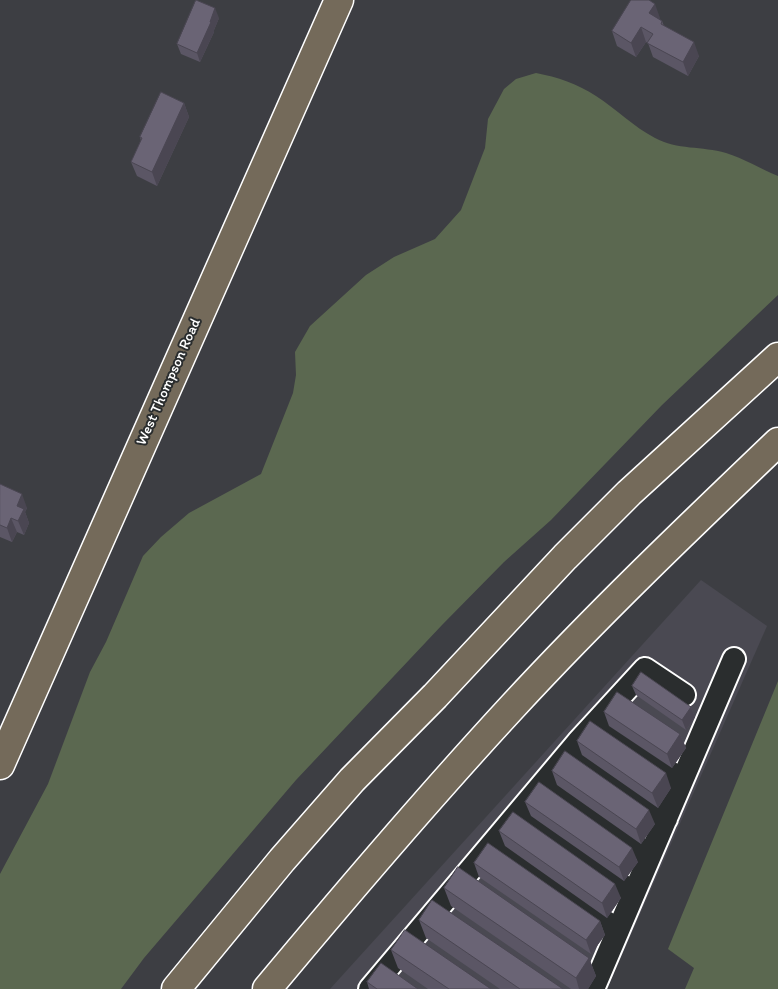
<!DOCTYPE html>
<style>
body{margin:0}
canvas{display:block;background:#3d3e43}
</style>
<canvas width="778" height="989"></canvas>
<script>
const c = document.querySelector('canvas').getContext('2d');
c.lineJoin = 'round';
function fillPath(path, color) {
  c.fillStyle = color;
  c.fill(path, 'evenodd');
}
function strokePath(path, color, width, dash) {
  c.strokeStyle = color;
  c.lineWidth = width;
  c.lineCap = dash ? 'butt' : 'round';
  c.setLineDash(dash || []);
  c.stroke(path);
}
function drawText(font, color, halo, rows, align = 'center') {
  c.font = font + ' Itim,sans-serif';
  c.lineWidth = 4;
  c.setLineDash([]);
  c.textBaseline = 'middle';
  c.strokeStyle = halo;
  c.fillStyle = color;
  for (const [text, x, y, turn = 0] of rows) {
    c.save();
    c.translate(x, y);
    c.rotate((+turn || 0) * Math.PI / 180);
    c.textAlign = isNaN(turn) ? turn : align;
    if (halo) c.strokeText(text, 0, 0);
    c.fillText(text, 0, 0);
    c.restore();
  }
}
fillPath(new Path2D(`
 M701 580 767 626 607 989H330Z`), '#4a4952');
fillPath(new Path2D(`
 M536 73C557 77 578 84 596 96 616 109 634 127 655 138 677 150 702 146 726 153 743 158 761 169 778 176V295L662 405 551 520 504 562 442 625 296 780 144 958 121 989H0V874L48 784 90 672 106 642 143 556 161 537 189 513 261 474 293 393 296 375 295 352 310 326 366 275 394 257 435 239 461 210 485 148 488 119 504 89 516 79Z
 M778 681V989H685L694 968 668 949Z`), '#5b6850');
const minor = new Path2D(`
 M596 723 682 780
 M568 754 666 819
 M543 784 650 855
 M517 815 634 893
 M492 846 618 930
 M370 989 578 742 645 669 684 695
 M593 989 734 659`);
const major = new Path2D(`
 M0 765 339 0`);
const highway = new Path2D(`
 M176 989 282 860 352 780 435 696 565 557 629 493 778 357
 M267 989C347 893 428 798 513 706 597 615 688 528 778 442`);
strokePath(minor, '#fff', 26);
strokePath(major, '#fff', 31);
strokePath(highway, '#fff', 31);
strokePath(minor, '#2a2d2e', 22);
strokePath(major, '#746a5a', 28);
strokePath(highway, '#746a5a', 28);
fillPath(new Path2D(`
 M219 18 214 30V32L200 62 181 54 177 44Z
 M660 18 659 19 662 21 664 26 699 56 688 76 653 57 648 43 646 42 636 57 617 46 612 31Z
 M184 103 189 117 157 186 137 176 131 162 141 141 140 137Z
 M0 484 27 508 25 512 29 523 24 535 17 532 12 542 0 537Z
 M632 686 691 707 695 717 686 730 636 695Z
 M604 712 680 734 686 748 672 768 609 726Z
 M577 741 671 788 658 808 582 755Z
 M552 771 655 824 641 844 557 785Z
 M525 802 638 862 624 881 531 816Z
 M499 831 621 898 607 918 505 846Z
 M474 863 600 921 605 935 591 954 479 877Z
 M444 888 589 958 596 976 588 989H571L451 906Z
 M419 920 563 989H500L426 938Z
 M391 950 491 989H428L398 968Z
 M367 982 418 989H369Z`), '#5b5665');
fillPath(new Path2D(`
 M655 4 660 18 654 28 649 13Z
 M215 8 219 18 214 30V32L200 62 197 53Z
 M641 27 646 42 636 57 631 43Z
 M694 42 699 56 688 76 683 62Z
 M184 103 189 117 157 186 152 172Z
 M22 494 27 508 25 512 29 523 24 535 18 521 17 506Z
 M11 518 17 532 12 542 7 528Z
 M691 707 695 717 686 730 682 720Z
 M680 734 686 748 672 768 667 754Z
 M666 773 671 788 658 808 652 793Z
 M649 810 655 824 641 844 636 829Z
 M632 848 638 862 624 881 619 867Z
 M615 884 621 898 607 918 602 903Z
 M600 921 605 935 591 954 586 940Z
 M589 958 596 976 588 989H579L576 978Z`), '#4a4652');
const building = new Path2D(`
 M196 0 215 8 210 22H211L197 53 177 44Z
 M631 0H649L655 4 649 13 662 21 661 24 694 42 683 62 647 43 653 34 641 27 631 43 612 31Z
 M161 92 184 103 152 172 131 162 142 138 140 137Z
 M0 484 22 494 17 506 24 509 18 521 11 518 7 528 0 525Z
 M641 672 691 707 682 720 632 686Z
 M617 692 680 734 667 754 604 712Z
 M590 721 666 773 652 793 577 741Z
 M565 751 649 810 636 829 552 771Z
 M539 782 632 848 619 867 525 802Z
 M513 812 615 884 602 903 499 831Z
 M488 843 600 921 586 940 474 863Z
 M458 867 589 958 576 978 444 888Z
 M432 900 563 989H520L419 920Z
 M405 930 491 989H449L391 950Z
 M381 963 418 989H377L367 982Z`);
fillPath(building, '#6a6475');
strokePath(building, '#4a4652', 1);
drawText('15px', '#fff', '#2a2d2e', [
 ["West Thompson Road",169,382,-66]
]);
</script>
